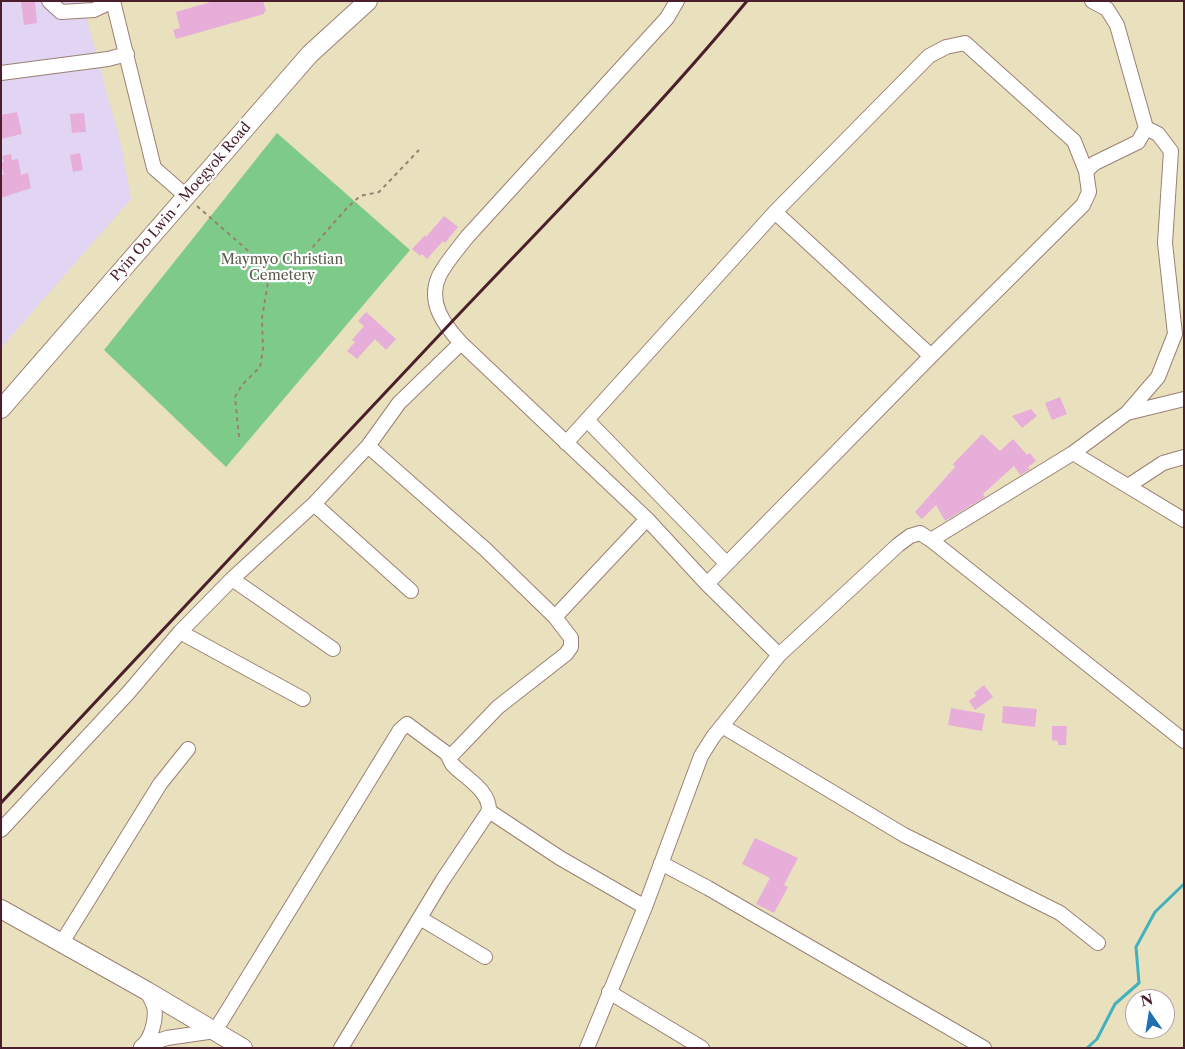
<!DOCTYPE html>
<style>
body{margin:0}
#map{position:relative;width:1185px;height:1049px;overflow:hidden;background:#e9e0bd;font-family:"Libre Caslon Text",serif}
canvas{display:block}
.frame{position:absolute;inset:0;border:2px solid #4a1f2b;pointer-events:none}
.north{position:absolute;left:1125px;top:989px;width:50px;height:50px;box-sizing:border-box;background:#fff;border:1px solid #b7a5aa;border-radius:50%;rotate:347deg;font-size:14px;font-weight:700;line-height:20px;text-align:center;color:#4a1f2b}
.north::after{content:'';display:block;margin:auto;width:18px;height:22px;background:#1f6fb2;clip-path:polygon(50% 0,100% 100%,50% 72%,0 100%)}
</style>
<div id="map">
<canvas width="1185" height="1049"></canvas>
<div class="frame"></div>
<div class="north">N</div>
</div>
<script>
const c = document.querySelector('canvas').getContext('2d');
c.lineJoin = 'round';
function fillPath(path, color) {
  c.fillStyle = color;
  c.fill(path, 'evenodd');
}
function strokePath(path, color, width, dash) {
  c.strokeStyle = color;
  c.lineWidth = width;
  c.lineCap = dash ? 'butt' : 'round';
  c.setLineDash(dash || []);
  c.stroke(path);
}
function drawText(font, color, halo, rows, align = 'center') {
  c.font = font + ' "Libre Caslon Text",serif';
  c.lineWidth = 4.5;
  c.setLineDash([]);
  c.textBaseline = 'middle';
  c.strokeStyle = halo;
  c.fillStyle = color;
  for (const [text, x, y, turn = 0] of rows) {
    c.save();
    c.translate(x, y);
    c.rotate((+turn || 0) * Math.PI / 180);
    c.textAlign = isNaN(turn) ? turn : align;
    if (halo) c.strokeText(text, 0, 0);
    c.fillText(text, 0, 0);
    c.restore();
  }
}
fillPath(new Path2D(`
 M1 1H82L122 148 131 199 1 348Z`), '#e2d4f3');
fillPath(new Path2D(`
 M277 133 410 250 226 467 104 350Z`), '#7ecb89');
strokePath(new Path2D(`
 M1087 1048 1097 1039 1115 1004 1139 983 1136 947 1155 912 1184 884`), '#42b1bd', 3);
fillPath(new Path2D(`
 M21 1H35L37 23 24 25Z
 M214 1H263L266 11 264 12V14L176 39 173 30 180 28 176 12Z
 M17 112 22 134 1 139V115Z
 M84 113 86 132 72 133 70 114Z
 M80 153 83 170 73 172 70 155Z
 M11 154 12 160 18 159 21 175 28 173 31 188 1 198V175H4L1 163 4 162 2 156Z
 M444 216 458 227 445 243 443 241 427 259 422 254 420 256 412 249 425 235 426 237Z
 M366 312 396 339 386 350 375 339 357 359 347 351 355 342 352 340 364 326 358 321Z
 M1060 397 1067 414 1052 420 1045 403Z
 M1031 409 1037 416 1022 428 1012 416Z
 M982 434 1000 451 1013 439 1027 455 1030 453 1036 461 1028 467 1030 469 1020 475 1014 466 983 494 985 497 945 521 936 505 922 519 915 512 955 467 953 464Z
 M984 685 993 697 975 710 969 701 976 696 974 693Z
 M1003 706 1037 709 1035 727 1002 723Z
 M951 708 985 714 982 731 948 725Z
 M1052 726H1067L1066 745H1058V741L1052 740Z
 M755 838 798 858 784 885 788 887 774 913 756 904 770 878 742 864Z`), '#e7aeda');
const minor = new Path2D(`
 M49 1 61 12 94 10 113 1
 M113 1 154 168 186 196
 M677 1 667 18 467 237C458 249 446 262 439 276 427 302 444 325 461 343L647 519 707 584 779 655
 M1 73 108 59 127 54
 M1086 171 1095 163 1138 142 1146 128
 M775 212 931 356
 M1127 413 1184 399
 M587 420 726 563
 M566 443 775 212 929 56 946 47 965 43 1074 141 1086 171 1089 192 1083 205 931 356 707 584
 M368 446 485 549 555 617 571 638V647L566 654 498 707 450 757
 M1073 453 1184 520
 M1128 486 1163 463 1184 457
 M314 504 411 591
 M931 540 1073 453 1127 413 1158 377 1175 334 1165 243 1171 151 1158 134 1146 128 1117 25 1107 9 1092 1
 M232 579 333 649
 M555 617 647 519
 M180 632 303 699
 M722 726 904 835 1060 913 1098 943
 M1 830 129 692 180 632 232 579 314 504 368 446 399 403 461 343
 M661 863 708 888 984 1048
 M420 918 485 957
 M61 944 160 784 188 749
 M609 992 702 1048
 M143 1046 167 1038 215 1031 400 730 407 724 446 753C450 757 450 763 454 766 467 779 490 791 489 811L560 858 645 907
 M141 1047C151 1040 157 1019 154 1006 152 1001 149 996 147 991
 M341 1048 442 881 489 811
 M587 1048 645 907 701 756 713 737 779 655 898 545 910 536 920 533 931 540 1184 741`);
const major = new Path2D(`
 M1 409 310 54 368 1
 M1 909 147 991 243 1048`);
strokePath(minor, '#9a8074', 16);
strokePath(major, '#9a8074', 20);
strokePath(new Path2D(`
 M197 206 270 270 289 274 346 209 360 196 379 192 419 150
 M239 437 235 397 242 385 260 367 263 349 262 318 270 270`), '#9a8074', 2, [4, 4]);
strokePath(minor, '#fff', 14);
strokePath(major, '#fff', 18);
strokePath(new Path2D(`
 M1 803C148 644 297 487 445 329 547 221 652 116 747 1`), '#4a1f2b', 3);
drawText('14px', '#4a1f2b', '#fff', [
 ["Pyin Oo Lwin - Moegyok Road",181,202,-49]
]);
drawText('14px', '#5c5b4c', '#fff', [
 ["Maymyo Christian",282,260],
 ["Cemetery",282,276]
]);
</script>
